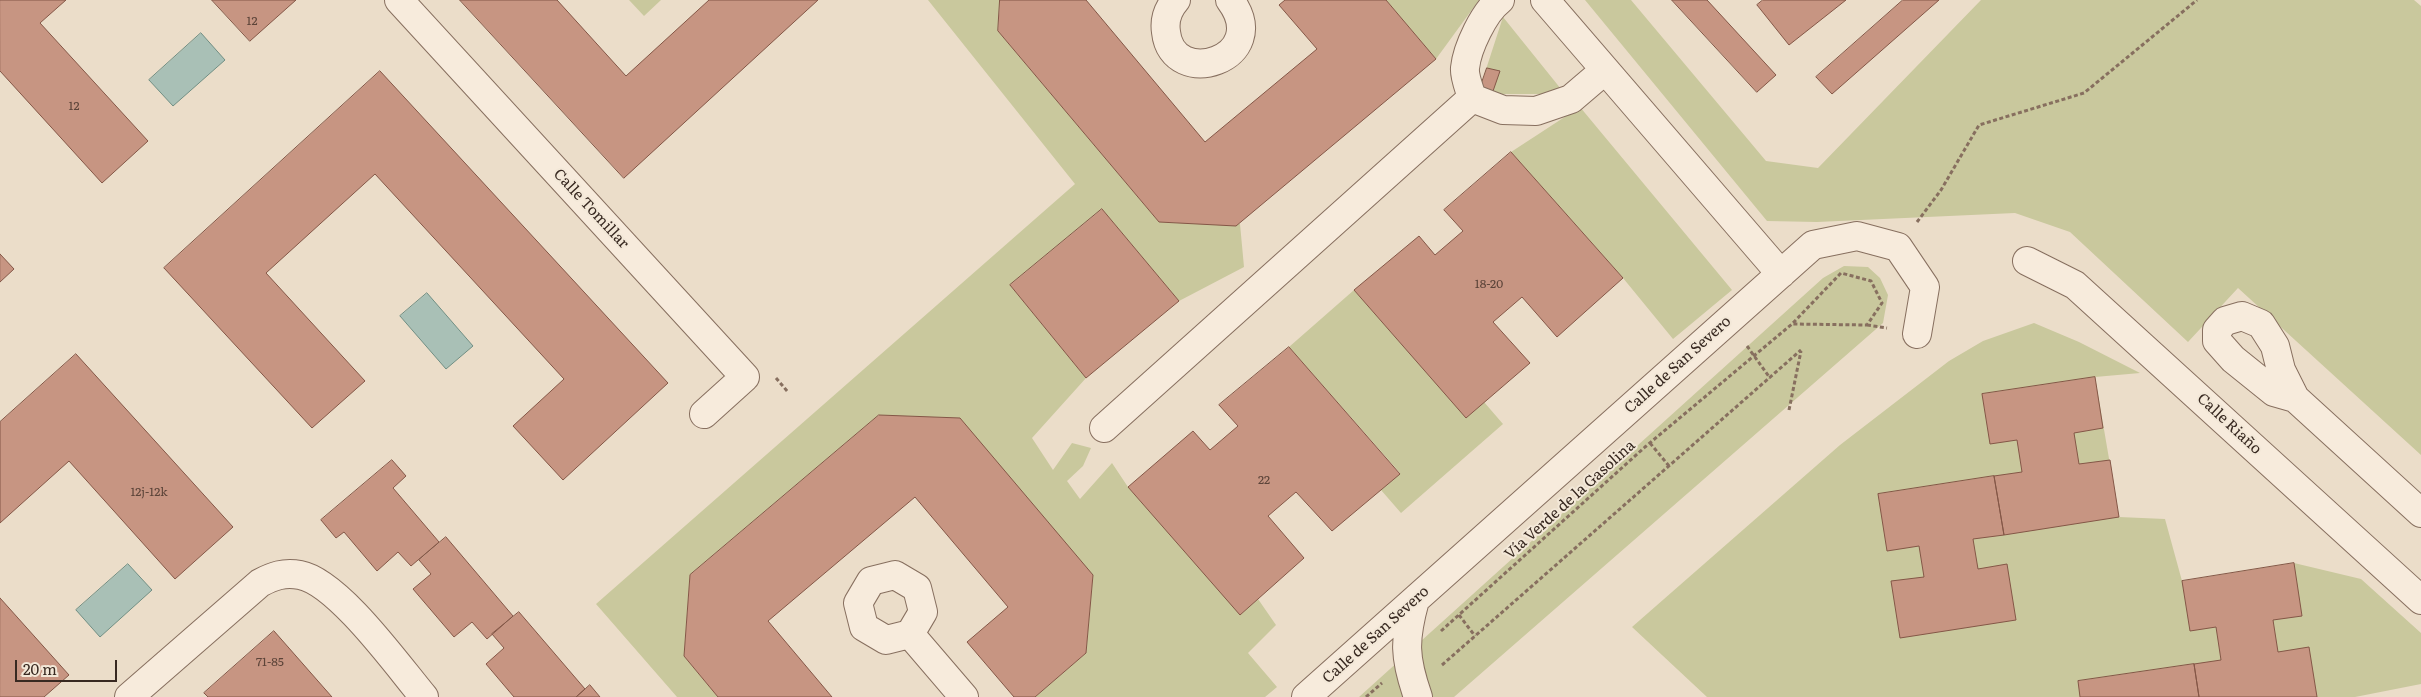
<!DOCTYPE html>
<meta charset="utf-8">
<style>
body{margin:0}
#map{position:relative;width:2421px;height:697px;overflow:hidden;background:#ebddc9;font-family:Literata,serif}
canvas{display:block}
.scale{position:absolute;left:15px;top:660px;width:102px;height:22px;box-sizing:border-box;border:2px solid #382921;border-top:0;padding-left:6px;font-size:15px;line-height:18px;white-space:nowrap;color:#382921;-webkit-text-stroke:4px #f3e8d8;paint-order:stroke}
</style>
<div id="map">
<canvas width="2421" height="697"></canvas>
<div class="scale">20 m</div>
</div>
<script>
const c = document.querySelector('canvas').getContext('2d');
c.lineJoin = 'round';
function fillPath(path, color) {
  c.fillStyle = color;
  c.fill(path, 'evenodd');
}
function strokePath(path, color, width, dash) {
  c.strokeStyle = color;
  c.lineWidth = width;
  c.lineCap = dash ? 'butt' : 'round';
  c.setLineDash(dash || []);
  c.stroke(path);
}
function drawText(font, color, halo, rows, align = 'center') {
  c.font = font + ' Literata,serif';
  c.lineWidth = 4;
  c.setLineDash([]);
  c.textBaseline = 'middle';
  c.strokeStyle = halo;
  c.fillStyle = color;
  for (const [text, x, y, turn = 0] of rows) {
    c.save();
    c.translate(x, y);
    c.rotate((+turn || 0) * Math.PI / 180);
    c.textAlign = isNaN(turn) ? turn : align;
    if (halo) c.strokeText(text, 0, 0);
    c.fillText(text, 0, 0);
    c.restore();
  }
}
fillPath(new Path2D(`
 M629 0H661L644 16Z
 M928 0H1000L998 31 1159 222 1240 224 1244 267 1179 301 1102 209 1010 285 1086 378 1032 438 1053 470 1072 443 1091 448 1083 466 1067 481 1080 499 1112 463 1128 487 1241 614 1258 599 1276 625 1248 653 1277 687 1265 697H1035L1086 653 1093 575 879 415 690 575 684 656 718 697H677L596 604 1075 184Z
 M1386 0H1479L1436 59Z
 M1585 0H1631L1766 161 1818 168 1981 0H2414L2421 6V455L2238 288 2188 342 2070 232 2015 213 1817 222 1767 221Z
 M1503 17 1565 94H1478Z
 M1580 107 1732 290 1673 339 1623 278 1511 152Z
 M1844 266 1868 267 1880 278 1888 295 1883 323 1454 697H1359L1823 278Z
 M1354 290 1466 417 1484 402 1503 424 1401 513 1381 490 1400 473 1289 347Z
 M2034 323 2079 342 2140 373 2095 377 2119 517 2165 519 2182 581 2294 563 2361 579 2421 633V684L2355 697H1707L1632 627 1840 445 1949 361 1983 341Z`), '#c9c89d');
const water = new Path2D(`
 M201 33 225 60 173 106 149 80Z
 M427 293 473 346 446 369 400 316Z
 M128 564 152 590 100 637 76 610Z`);
fillPath(water, '#a9c0b6');
strokePath(water, '#708e83', 1);
const building = new Path2D(`
 M0 0H66L40 23 148 141 102 183 0 71Z
 M212 0H296L250 41Z
 M460 0H557L626 76 709 0H818L624 178Z
 M1000 0H1086L1205 142 1317 49 1279 5 1285 0H1386L1436 59 1236 226 1159 222 998 31Z
 M1672 0H1707L1776 75 1757 92Z
 M1763 0H1846L1789 45 1757 5Z
 M1903 0H1939L1832 94 1816 77Z
 M1487 68 1500 71 1492 94H1478Z
 M380 71 668 383 563 480 513 426 564 379 375 174 266 273 365 381 312 428 164 268Z
 M1511 152 1623 278 1557 337 1522 297 1493 322 1530 363 1466 418 1354 290 1419 236 1435 255 1463 231 1444 210Z
 M1102 209 1179 301 1086 378 1010 285Z
 M0 254 14 269 0 282Z
 M1289 347 1400 474 1332 531 1296 492 1268 516 1304 558 1240 615 1128 487 1193 431 1210 450 1238 426 1219 405Z
 M76 354 233 527 175 579 69 461 0 523V422Z
 M2095 377 2103 428 2074 433 2079 464 2110 460 2119 517 2004 535 1994 476 2022 472 2017 440 1990 444 1982 394Z
 M879 415 960 418 1093 575 1086 653 1035 697H1014L967 642 1008 607 915 497 768 621 832 697H718L684 656 690 575Z
 M392 460 406 476 393 488 439 542 411 566 398 552 377 571 344 532 336 538 321 520Z
 M1994 476 2004 535 1973 539 1978 569 2007 564 2016 620 1900 638 1891 581 1924 577 1919 546 1887 551 1878 494Z
 M446 537 513 616 487 639 472 622 454 637 413 589 431 574 419 560Z
 M2294 563 2302 616 2273 620 2278 652 2309 647 2317 697H2199L2194 664 2221 660 2216 627 2190 631 2182 581Z
 M0 598 69 675 44 697H0Z
 M519 612 585 689 576 697H514L486 664 504 648 492 634Z
 M274 631 332 697H208L204 693Z
 M2194 664 2199 697H2080L2078 681Z
 M590 685 600 697H576L585 689Z`);
fillPath(building, '#c79582');
strokePath(building, '#845747', 1);
const minor = new Path2D(`
 M399 0 745 377 704 414
 M1176 0C1168 9 1164 19 1166 32 1172 91 1274 59 1230 0
 M1500 0C1484 12 1467 48 1465 68 1464 77 1470 90 1472 98L1503 110 1536 111 1571 99 1605 70
 M1545 0 1781 274
 M2027 261 2075 285 2421 600
 M2295 398 2274 392 2233 359 2217 341V330L2225 321 2242 316 2261 324 2275 346 2281 370 2295 398 2421 513
 M1104 428 1472 98
 M895 575 917 588 923 612 910 634 886 640 864 627 858 603 871 581Z
 M1415 600C1404 640 1404 657 1418 697
 M910 634 964 697
 M129 697 260 583C273 576 284 572 300 575 338 582 398 666 424 697
 M1306 697 1813 245 1857 236 1898 247 1925 287 1917 334`);
strokePath(minor, '#876f5f', 30);
strokePath(new Path2D(`
 M1917 222 1941 190 1979 125 2084 93 2197 0
 M1867 325 1887 328
 M1747 346 1770 378
 M776 378 788 392
 M1789 410 1801 351
 M1650 443 1669 466
 M1459 615 1475 636
 M1441 631 1645 447 1792 324 1841 273 1871 281 1882 303 1867 325 1792 324
 M1442 665 1801 350
 M1366 697 1382 683`), '#876f5f', 3, [4, 2.5]);
strokePath(minor, '#f7ebdc', 28);
drawText('12px', '#5c4439', null, [
 ["12",252,21],
 ["12",74,106],
 ["18-20",1489,284],
 ["22",1264,480],
 ["12j-12k",149,492],
 ["71-85",270,662]
]);
drawText('15px', '#382921', '#f3e8d8', [
 ["Calle Tomillar",591,209,47],
 ["Calle de San Severo",1678,365,-42],
 ["Calle Riaño",2229,424,43],
 ["Vía Verde de la Gasolina",1570,500,-42],
 ["Calle de San Severo",1376,635,-42]
]);
</script>
